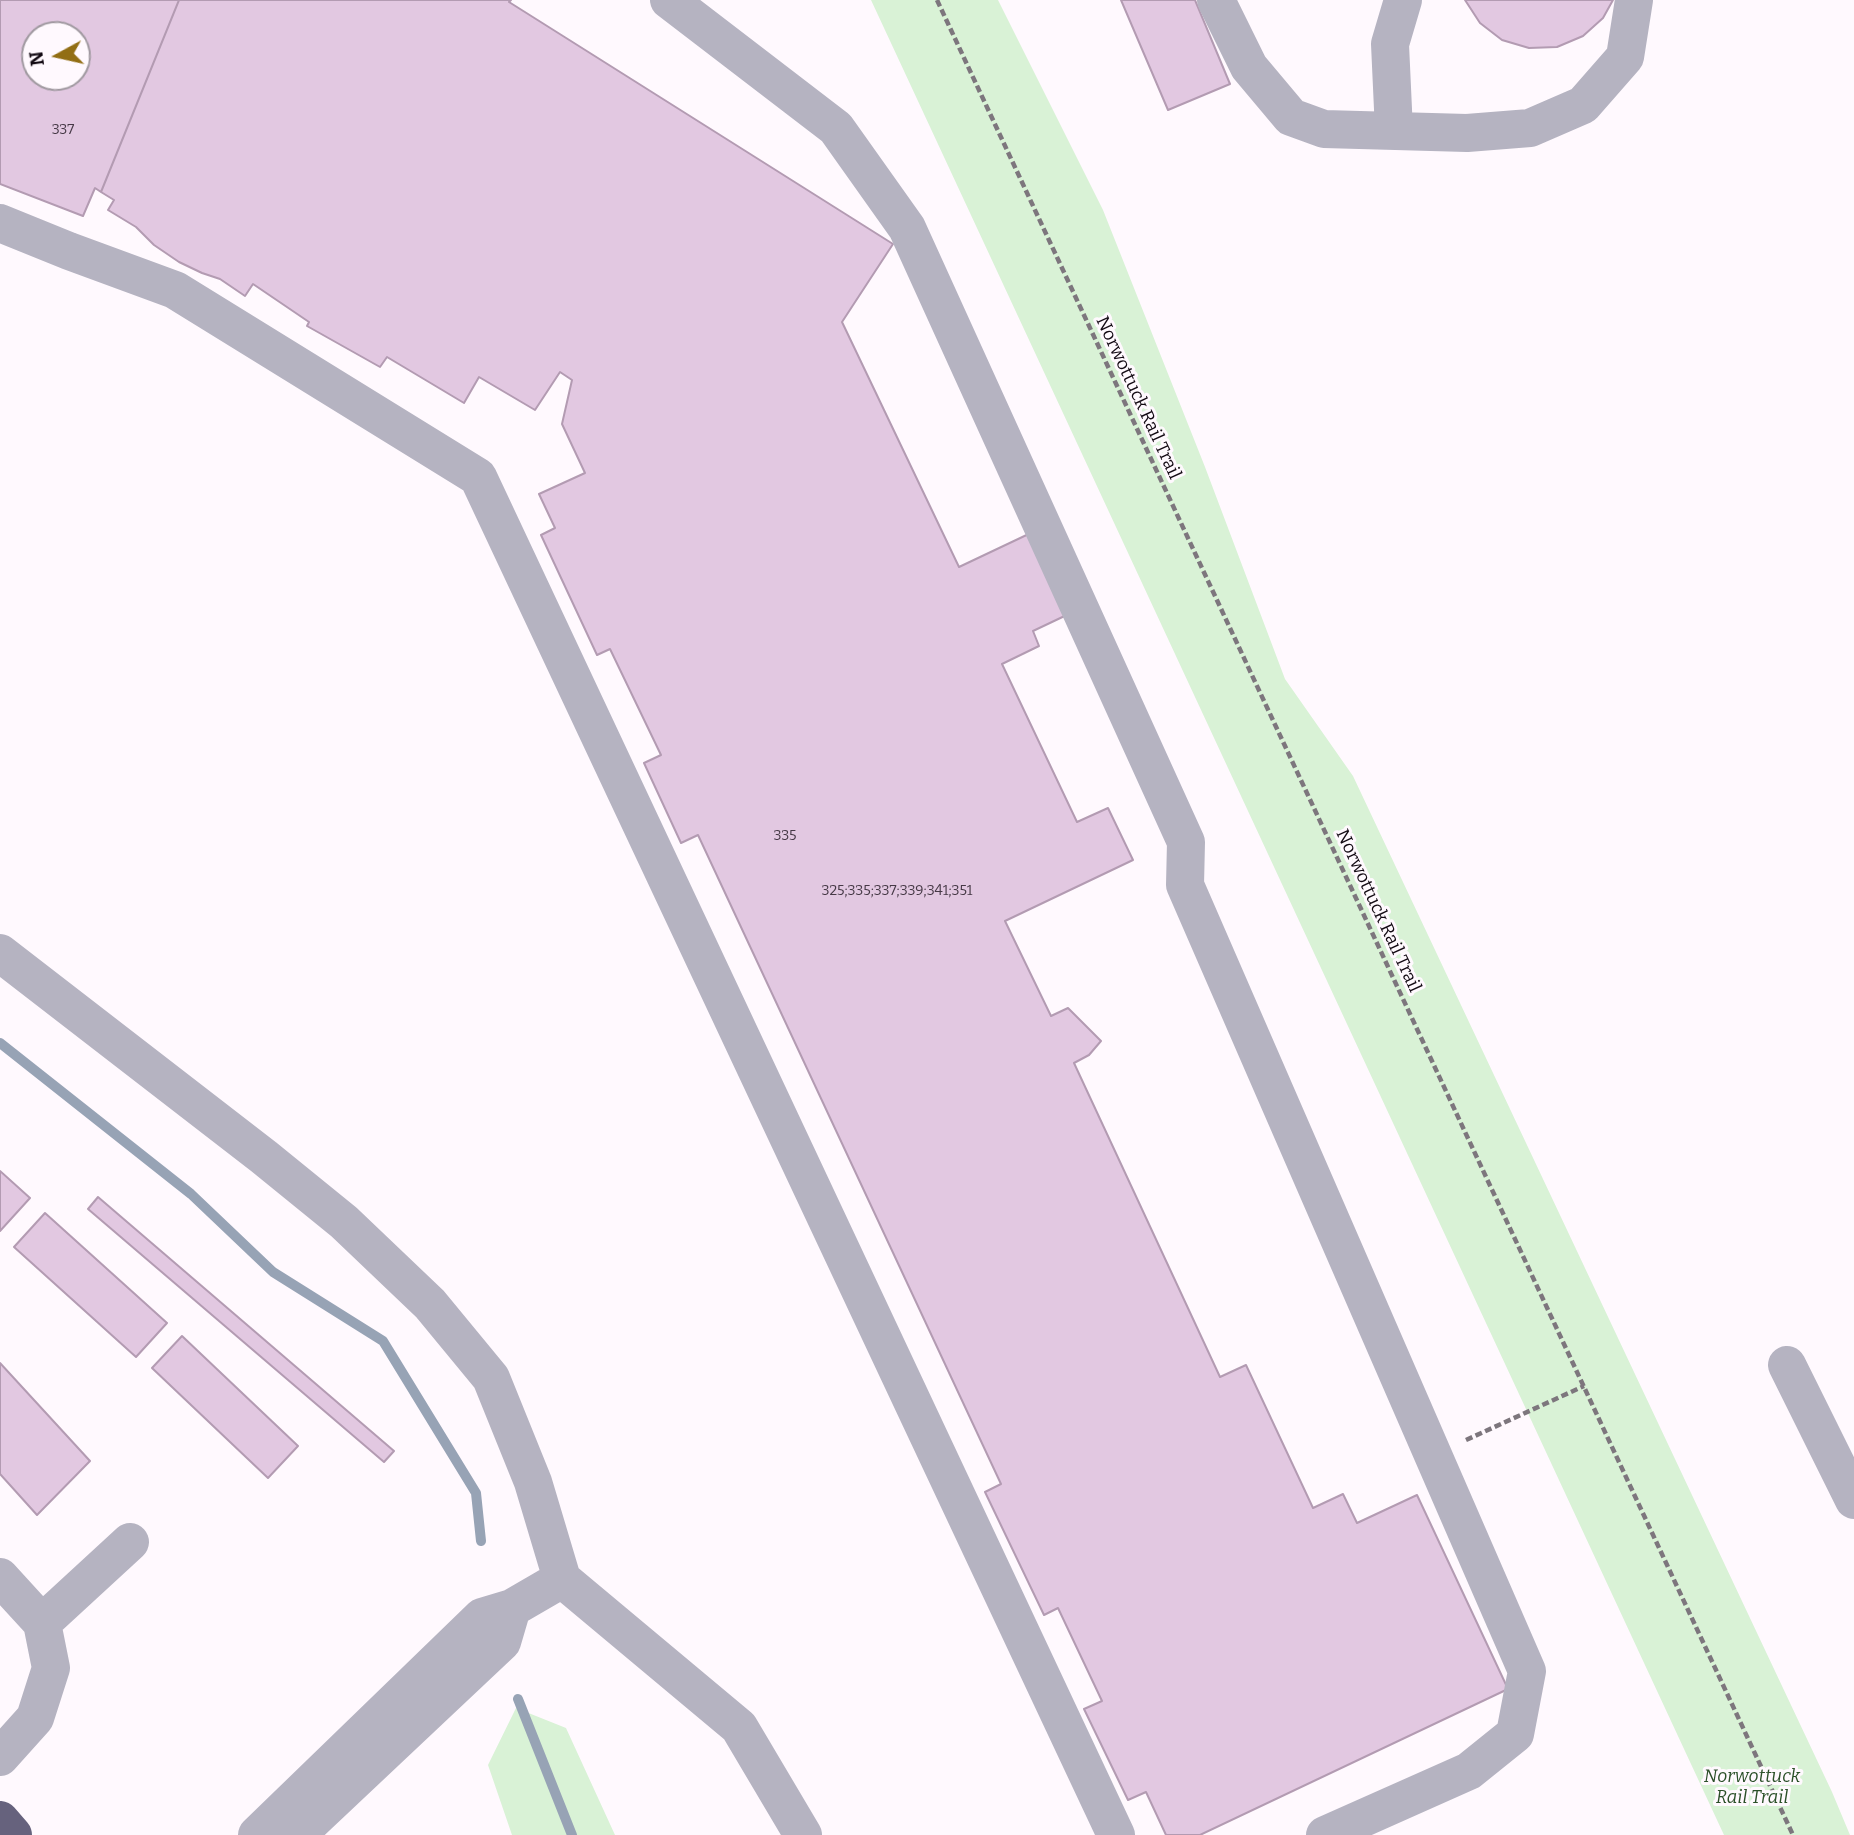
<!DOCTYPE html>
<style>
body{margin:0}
#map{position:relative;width:1854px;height:1835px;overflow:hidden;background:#fff9fe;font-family:Bitter,serif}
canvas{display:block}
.north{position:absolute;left:21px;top:21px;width:70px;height:70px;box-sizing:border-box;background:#fff9fe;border:2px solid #a099a0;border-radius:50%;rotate:262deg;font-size:19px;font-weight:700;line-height:28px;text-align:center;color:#120912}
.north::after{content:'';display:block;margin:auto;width:24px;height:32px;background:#926e14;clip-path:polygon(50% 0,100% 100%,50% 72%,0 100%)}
</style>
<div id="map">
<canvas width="1854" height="1835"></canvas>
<div class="north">N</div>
</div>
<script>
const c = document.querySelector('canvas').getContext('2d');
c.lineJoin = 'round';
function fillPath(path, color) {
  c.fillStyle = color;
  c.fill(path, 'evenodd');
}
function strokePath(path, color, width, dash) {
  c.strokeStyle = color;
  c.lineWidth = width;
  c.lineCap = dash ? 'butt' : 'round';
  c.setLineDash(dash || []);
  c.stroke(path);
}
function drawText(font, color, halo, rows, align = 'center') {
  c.font = font + ' Bitter,serif';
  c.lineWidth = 6;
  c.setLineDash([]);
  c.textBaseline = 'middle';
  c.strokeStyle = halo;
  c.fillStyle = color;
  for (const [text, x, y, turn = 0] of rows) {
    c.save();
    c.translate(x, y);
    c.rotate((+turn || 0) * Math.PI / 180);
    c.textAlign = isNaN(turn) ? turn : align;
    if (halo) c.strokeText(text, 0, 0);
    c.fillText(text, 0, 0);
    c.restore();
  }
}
fillPath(new Path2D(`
 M871 0H998L1103 210 1205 467 1285 679 1353 776 1832 1792 1850 1835H1724Z
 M516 1708 566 1728 615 1835H512L488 1765Z`), '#d9f2d6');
strokePath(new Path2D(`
 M0 1043 191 1194 273 1272 383 1341 476 1493 481 1541
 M518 1699 572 1835`), '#97a3b5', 10);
const building = new Path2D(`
 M0 0H179L101 192 95 188 83 216 0 184ZM35 35H77V77H35Z
 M179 0H511L509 2 893 244 842 322 959 567 1035 531 1073 612 1033 631 1039 646 1002 664 1077 822 1108 808 1133 860 1005 921 1051 1016 1068 1008 1101 1041 1089 1055 1074 1063 1220 1377 1246 1365 1313 1508 1343 1494 1357 1523 1417 1495 1508 1689 1200 1835H1166L1146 1792 1128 1800 1084 1709 1102 1701 1058 1608 1044 1615 985 1492 1001 1484 698 835 681 843 644 763 661 755 610 649 597 655 541 535 555 528 539 494 585 473 562 424 572 380 560 372 535 410 479 377 464 403 387 357 380 367 307 326 309 322 253 284 245 296 220 279 202 273 179 262 154 245 136 227 108 210 114 200 101 192Z
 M1121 0H1195L1230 84 1168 110Z
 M1465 0H1613L1603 18 1583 36 1557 47 1529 48 1502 40 1480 23Z
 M0 1171 30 1198 0 1231Z
 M98 1197 394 1451 384 1462 88 1209Z
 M45 1213 167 1323 136 1357 14 1247Z
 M182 1336 298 1446 268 1478 152 1368Z
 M0 1363 90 1461 37 1515 0 1474Z`);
fillPath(building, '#e2c8e1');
strokePath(building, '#b39bb2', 2);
strokePath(new Path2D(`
 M937 0 1793 1835
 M1466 1440 1584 1386`), '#7d767d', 4.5, [7, 3.5]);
strokePath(new Path2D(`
 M669 0 836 128 907 228 1186 842 1185 885 1527 1671 1515 1734 1469 1771 1325 1835
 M1216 0 1249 67 1291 117 1324 129 1467 133 1530 128 1583 105 1625 57 1634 0
 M1394 131 1390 44 1403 0
 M0 223 69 251 175 290 478 477 1116 1835
 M0 953 264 1157 344 1222 430 1304 491 1378 533 1482 562 1579 739 1727 803 1835
 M1787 1365 1854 1500
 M0 1577 42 1623 51 1668 35 1718 0 1757
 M42 1623 130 1542
 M257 1835 482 1617 512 1608 562 1579
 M297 1835 502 1642 512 1608`), '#b5b3c1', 38);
strokePath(new Path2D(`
 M0 1820 13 1835`), '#66627d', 38);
drawText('14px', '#463946', null, [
 ["337",63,130],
 ["335",785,836],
 ["325;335;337;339;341;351",897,891]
]);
drawText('18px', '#120912', '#fff9fe', [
 ["Norwottuck Rail Trail",1138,398,65],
 ["Norwottuck Rail Trail",1378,911,65]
]);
drawText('italic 18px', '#2b5028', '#fff9fe', [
 ["Norwottuck",1752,1777],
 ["Rail Trail",1752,1798]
]);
</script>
